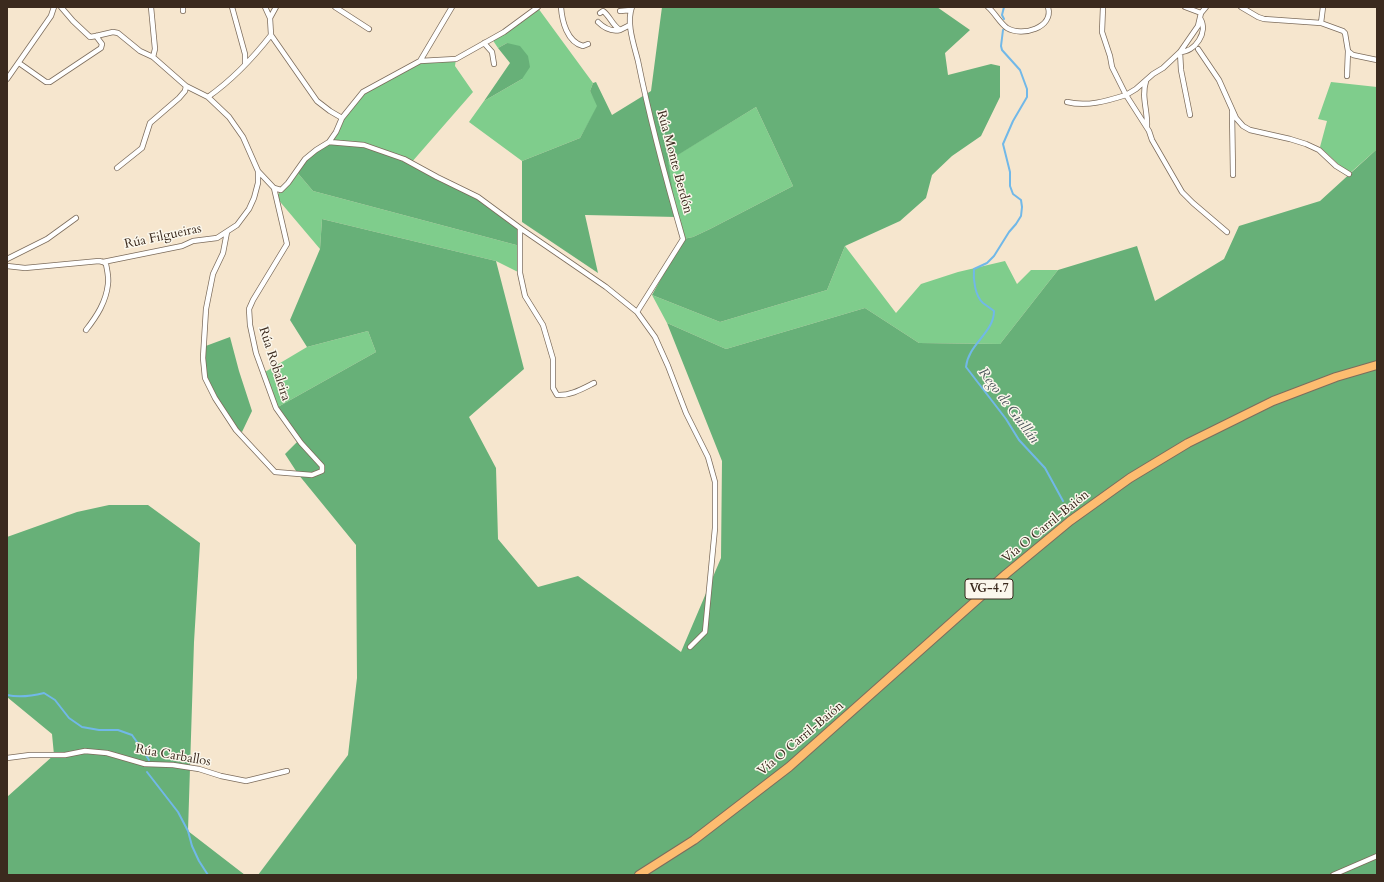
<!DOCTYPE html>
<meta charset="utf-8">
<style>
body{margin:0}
#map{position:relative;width:1384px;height:882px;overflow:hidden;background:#f6e6ce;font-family:Cardo,serif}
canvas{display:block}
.frame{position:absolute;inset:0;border:8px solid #3b2a1e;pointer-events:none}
</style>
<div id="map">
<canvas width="1384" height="882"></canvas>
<div class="frame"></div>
</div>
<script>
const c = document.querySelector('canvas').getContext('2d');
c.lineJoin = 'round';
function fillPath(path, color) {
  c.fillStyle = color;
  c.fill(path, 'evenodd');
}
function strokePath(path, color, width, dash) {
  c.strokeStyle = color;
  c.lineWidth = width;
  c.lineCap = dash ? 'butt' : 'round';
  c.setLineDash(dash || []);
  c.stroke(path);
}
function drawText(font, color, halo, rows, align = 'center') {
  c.font = font + ' Cardo,serif';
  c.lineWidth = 3;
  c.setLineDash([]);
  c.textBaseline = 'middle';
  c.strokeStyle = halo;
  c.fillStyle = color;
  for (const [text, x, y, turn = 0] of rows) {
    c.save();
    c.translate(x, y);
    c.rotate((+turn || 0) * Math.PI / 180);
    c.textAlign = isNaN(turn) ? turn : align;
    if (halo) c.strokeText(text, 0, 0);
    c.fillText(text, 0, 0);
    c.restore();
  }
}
fillPath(new Path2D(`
 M538 8 593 83 590 91 598 106 580 138 522 161 469 122 484 101 522 79 507 43 498 48 492 39Z
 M456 59 455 66 473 92 411 163 329 142 342 118 363 92 420 61Z
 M1331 82 1377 87V149L1349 174 1320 147 1327 121 1318 119Z
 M756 107 793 186 710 229 693 237 683 239 677 217 667 161Z
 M296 171 313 191 520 246V273L496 261 322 219 320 249 276 197Z
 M845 246 896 313 921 284 958 272 1005 261 1017 284 1031 270H1058L1000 344 919 343 865 308 726 349 667 323 652 295 720 322 827 290Z
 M368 331 376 352 276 408 265 372 307 347Z`), '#7fcd8c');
fillPath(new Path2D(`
 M662 7H937L970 30 945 53 948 75 991 64 1000 66V97L981 136 952 156 932 175 926 198 900 221 845 246 827 290 720 322 652 295 683 239 693 237 710 229 793 186 756 107 668 161 677 217 585 215 598 273 522 222V161L580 138 597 106 590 91 593 83 596 82 612 115 651 91Z
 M507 43 520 46 528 56 530 67 522 79 484 101 510 63 498 48Z
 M329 142 364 145 411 163 478 197 520 228V246L313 191 296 171 305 159Z
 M1377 149V875H258L348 755 357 678 356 545 298 474 285 454 299 440 276 408 376 352 368 331 307 347 290 320 320 249 322 219 496 261 524 369 469 417 496 468 498 539 538 587 578 576 681 652 721 558 722 461 667 323 726 349 865 308 919 343 1000 344 1058 270 1137 246 1155 301 1224 259 1239 226 1320 201Z
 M230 337 239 371 252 411 242 432 236 430 217 401 203 366V347Z
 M109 505H148L200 543 194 642 188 831 245 875H7V797L54 755 52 734 7 697V537L77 512Z`), '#67b078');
strokePath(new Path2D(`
 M1004 19 1002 15 1004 7
 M1003 30 1001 46 1002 50 1020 70 1027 89V97L1013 121 1003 144 1010 172V186L1013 194 1021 200 1022 207 1021 216 1016 224 1009 232 994 256 987 263 974 269C973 279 975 296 983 303 987 306 990 308 994 311 994 333 968 344 966 367L1006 419 1019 440 1045 468 1063 501
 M7 695C20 698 32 696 44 693L55 700 69 718 82 727 99 730H118L132 735 144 752 149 760
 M147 772 178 812 188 831 192 846 199 861 208 875`), '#71b8e8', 2);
const minor = new Path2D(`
 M151 7 155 49 153 57
 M183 7V11
 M232 7 245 54V63
 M265 7 270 18
 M335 7 369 29
 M561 7C562 21 567 42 583 46L588 44
 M632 7C626 23 634 45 638 61 650 121 666 180 683 239L637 312
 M988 7C995 13 1000 23 1007 28 1022 37 1054 28 1048 7
 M1185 7 1201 13
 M1241 7 1258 17 1264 19 1321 23 1343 31 1345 33 1348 51 1353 55 1377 60
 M620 11 631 10
 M600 13 603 11C610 16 612 25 620 30L630 25
 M1200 18C1209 32 1195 52 1180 52L1198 26 1201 13 1206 7
 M598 22C604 28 611 32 620 30
 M1321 23 1323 7
 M271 35 317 101 330 111 342 118
 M484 43 492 52 494 64
 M1198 49 1219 80 1236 118 1243 126 1250 130 1290 139 1306 144 1319 150 1336 166 1349 174
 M1180 52 1163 68 1153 74 1136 89 1126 95 1149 131 1152 140 1182 192 1193 203 1227 232
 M1180 52 1181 70 1190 115
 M420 61 456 59 504 32 538 7
 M19 63 46 82H50L101 48 102 44 96 36
 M1347 76 1348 51
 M7 79 51 16 54 7
 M1146 81C1141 97 1148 111 1147 127
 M208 97C232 80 253 58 271 35L270 18 276 7
 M1067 102C1087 107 1107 101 1126 95L1112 67 1110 56 1102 32 1103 7
 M1232 111 1233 175
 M329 142 364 145 404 159 437 177 478 197 520 228 606 287 637 312 655 337 668 366 686 413 708 457 715 482V528L705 632 690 647
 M117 168 142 148 150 123 179 98 185 91 186 86
 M258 171 274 188 281 190 288 183 305 159 316 150 329 142 336 132 342 118 363 92 420 61 452 7
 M520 228V273L525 296 543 325 553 359V388L557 395C570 396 582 389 594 383
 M227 232 223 253 213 274 206 309 203 358 205 378 215 398 236 430 275 472 312 475 322 471V466L301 443 276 408 256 353 250 325 249 309 253 300 287 244 274 188
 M7 259 47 239 76 218
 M7 266 25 268 99 261 103 262 182 246 193 241 217 238 237 225 249 209 254 198 258 183V171L243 137 229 117 208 97 186 86 153 57 140 51 118 33 113 32 96 36 90 37 73 21 61 7
 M86 330C97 316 106 302 108 284 109 277 107 270 106 264L103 262
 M7 758 30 755H65L85 751 107 753 145 764 173 765 199 769 221 776 246 781 287 771
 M1333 875 1377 856`);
const trunk = new Path2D(`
 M639 875 694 840 789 767 1006 574 1070 521 1130 478 1188 443 1273 401 1336 377 1377 365`);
strokePath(minor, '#7c6c5c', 6);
strokePath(trunk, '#7c6c5c', 10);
strokePath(minor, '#fff', 4.5);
strokePath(trunk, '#fdbc70', 8);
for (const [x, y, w] of [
 [989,589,48]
]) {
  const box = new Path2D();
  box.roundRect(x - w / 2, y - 10, w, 20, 3);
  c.fillStyle = '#fbf7ec';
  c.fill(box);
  strokePath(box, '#3b2a1e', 1);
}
drawText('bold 12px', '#3b2a1e', null, [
 ["VG-4.7",989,589]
]);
drawText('13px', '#3b2a1e', '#fbf7ec', [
 ["Rúa Monte Berdón",674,162,75],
 ["Rúa Filgueiras",163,237,-12],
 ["Rúa Robaleira",274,364,72],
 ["Vía O Carril-Baión",1046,527,-39],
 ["Vía O Carril-Baión",801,739,-40],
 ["Rúa Carballos",173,756,10]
]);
drawText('italic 14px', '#4b555b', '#fbf7ec', [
 ["Rego de Guillán",1008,406,53]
]);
</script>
